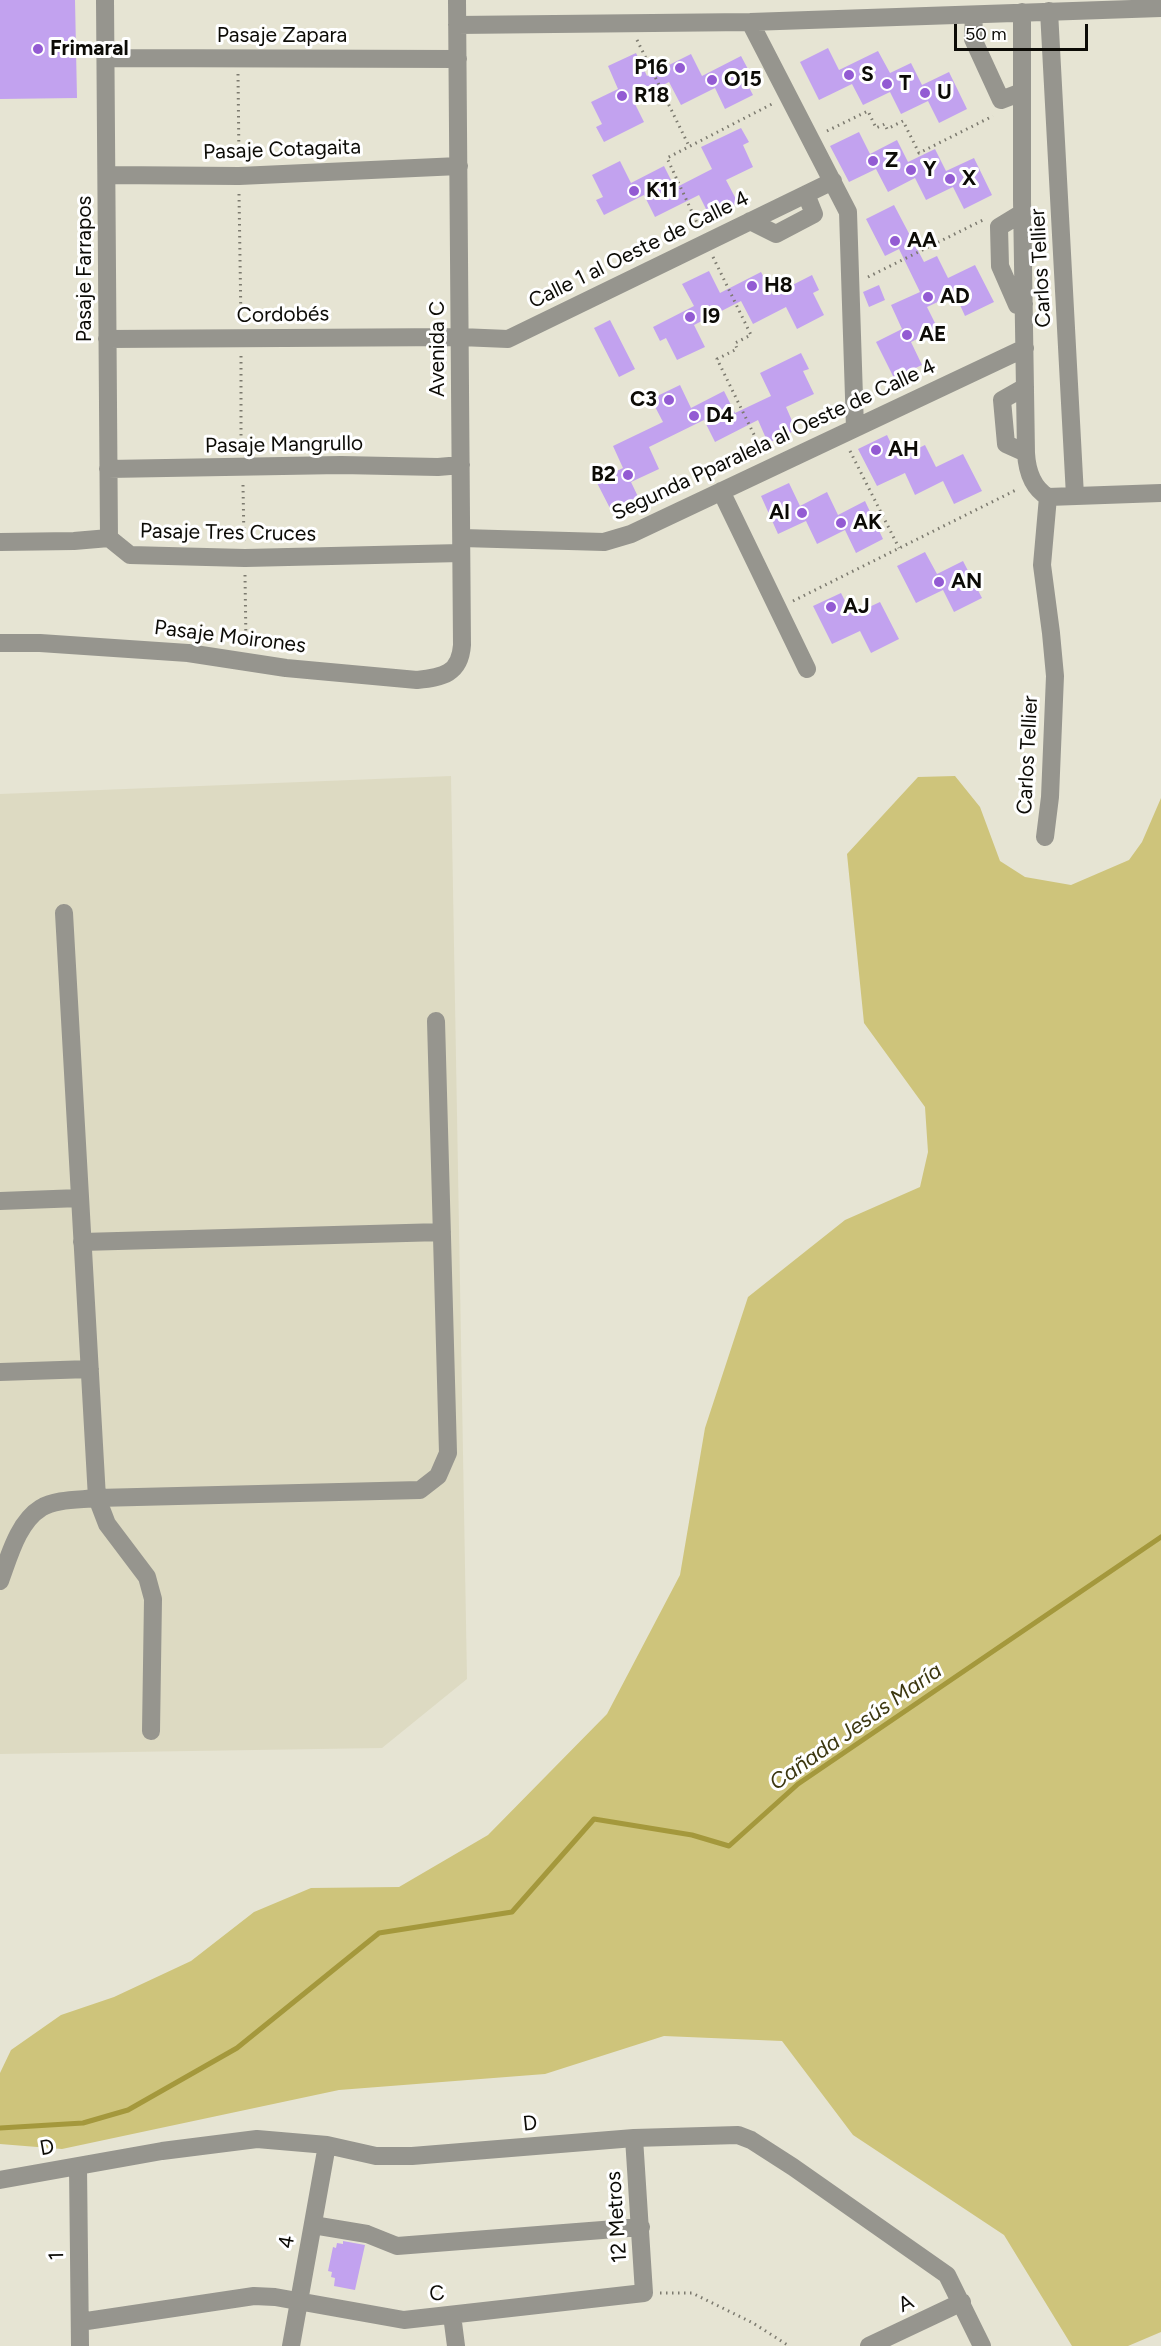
<!DOCTYPE html>
<meta charset="utf-8">
<style>
body{margin:0}
#map{position:relative;width:1161px;height:2346px;overflow:hidden;background:#e6e4d3;font-family:Figtree,sans-serif}
canvas{display:block}
.scale{position:absolute;left:954px;top:24px;width:134px;height:27px;box-sizing:border-box;border:3px solid #0c0b06;border-top:0;padding-left:8px;font-size:18px;line-height:21px;white-space:nowrap;color:#0c0b06;-webkit-text-stroke:4px #fff;paint-order:stroke}
</style>
<div id="map">
<canvas width="1161" height="2346"></canvas>
<div class="scale">50 m</div>
</div>
<script>
const c = document.querySelector('canvas').getContext('2d');
c.lineJoin = 'round';
function fillPath(path, color) {
  c.fillStyle = color;
  c.fill(path, 'evenodd');
}
function strokePath(path, color, width, dash) {
  c.strokeStyle = color;
  c.lineWidth = width;
  c.lineCap = dash ? 'butt' : 'round';
  c.setLineDash(dash || []);
  c.stroke(path);
}
function drawText(font, color, halo, rows, align = 'center') {
  c.font = font + ' Figtree,sans-serif';
  c.lineWidth = 6;
  c.setLineDash([]);
  c.textBaseline = 'middle';
  c.strokeStyle = halo;
  c.fillStyle = color;
  for (const [text, x, y, turn = 0] of rows) {
    c.save();
    c.translate(x, y);
    c.rotate((+turn || 0) * Math.PI / 180);
    c.textAlign = isNaN(turn) ? turn : align;
    if (halo) c.strokeText(text, 0, 0);
    c.fillText(text, 0, 0);
    c.restore();
  }
}
fillPath(new Path2D(`
 M451 776 467 1679 382 1748 0 1754V794Z`), '#dddac2');
fillPath(new Path2D(`
 M955 776 980 807 1000 861 1025 877 1071 885 1129 860 1142 842 1161 798V2332L1128 2346H1072L1004 2235 853 2135 782 2041 664 2036 545 2074 339 2090 62 2149 0 2144V2073L11 2050 61 2015 114 1997 191 1961 254 1912 311 1888 399 1887 488 1835 607 1714 680 1575 705 1428 748 1297 845 1220 920 1187 928 1152 925 1107 864 1023 847 854 918 777Z`), '#cec47b');
strokePath(new Path2D(`
 M0 2128 83 2123 128 2110 237 2048 379 1933 512 1912 594 1819 692 1835 729 1846 798 1784 1161 1537`), '#a4983c', 5);
fillPath(new Path2D(`
 M0 0H75L77 98 0 99Z
 M828 48 839 70 878 51 890 73 911 63 922 85 949 72 967 109 939 123 928 101 901 114 890 92 863 105 852 84 819 100 800 62Z
 M636 53 647 76 691 54 702 76 741 56 749 71 742 74 753 95 725 109 715 88 681 105 669 82 633 100 644 122 604 142 596 127 602 124 591 102 618 89 608 66Z
 M741 128 749 142 743 145 753 167 726 180 738 203 710 217 699 195 655 217 644 195 604 215 596 200 603 197 592 175 620 161 631 183 664 166 675 188 712 169 701 147Z
 M859 132 870 154 897 140 908 162 935 149 946 171 974 158 992 195 964 209 953 187 926 200 915 178 888 192 876 169 849 182 830 146Z
 M894 205 924 262 937 256 948 278 975 265 994 302 965 316 955 294 927 307 938 329 911 342 922 365 894 378 876 342 902 329 891 305 920 292 899 249 885 256 866 219Z
 M709 271 720 293 761 272 773 295 812 275 819 290 813 293 824 315 797 329 786 307 753 324 741 301 694 325 705 347 677 360 666 338 660 341 653 327 694 306 682 284Z
 M879 285 885 300 869 307 863 292Z
 M610 320 635 369 619 377 594 328Z
 M801 353 809 369 803 371 814 394 786 407 796 430 768 443 758 420 715 442 704 420 649 447 659 469 631 482 642 505 615 518 596 481 623 468 613 446 663 422 651 399 680 385 691 408 724 391 735 413 771 396 760 373Z
 M887 435 898 458 925 445 936 467 963 454 982 491 954 504 943 481 915 495 905 473 877 486 858 449Z
 M789 483 800 506 827 492 838 515 865 501 883 539 856 553 845 530 817 544 806 521 778 534 761 496Z
 M925 552 937 574 963 561 982 598 954 612 943 590 916 603 897 566Z
 M841 593 852 615 880 602 899 639 871 653 860 631 832 644 813 606Z
 M343 2241 365 2245 355 2290 334 2286 335 2278 331 2277 332 2272 328 2271 333 2247 336 2248 337 2243 343 2244Z`), '#c2a2ef');
strokePath(new Path2D(`
 M637 40 689 146
 M238 74 239 160
 M827 131 868 111 876 128 885 124 887 129 903 121 919 153 993 116
 M239 194 241 322
 M699 227 667 158 772 104
 M713 257 751 335 735 343 737 349 717 359 763 453
 M868 277 983 220
 M241 356V448
 M850 451 899 548
 M243 485 244 541
 M245 575 246 643
 M793 601 1018 489
 M660 2293H692L753 2323 789 2346`), '#7c7a6f', 3, [1.5, 4.5]);
strokePath(new Path2D(`
 M105 0 109 538
 M1049 11 1075 496
 M1022 12V200L1026 453C1027 471 1033 488 1048 497L1161 493
 M974 15 973 39 1001 100 1022 92
 M750 22 848 212 855 428
 M457 25 750 22 1161 8
 M106 58 458 59
 M107 175 239 176 459 166
 M1022 213 999 227 1000 266 1017 305 1024 304
 M750 221 776 234 814 214 806 194
 M107 339 460 337 508 339 833 181
 M1025 387 1002 400 1006 444 1026 453
 M108 469 341 465 438 467 461 465
 M721 491 807 669
 M462 538 604 542 631 534 1025 348
 M0 542 74 541 109 538 130 555 245 558 461 553
 M0 643H40L188 653 286 668 417 680C443 677 460 674 462 645L457 0
 M1045 837 1050 797 1055 676 1051 633 1042 565 1048 497
 M64 913 97 1498 107 1524 147 1577 153 1599 151 1731
 M0 1201 80 1198
 M82 1242 442 1232
 M0 1372 90 1369
 M0 1581C9 1557 18 1522 41 1508 55 1499 80 1500 97 1498L420 1490 438 1476 448 1453 436 1021
 M78 2166 80 2346
 M0 2180 162 2151 257 2139 327 2145 376 2156H412L634 2138 738 2135 751 2140 793 2167 947 2275 982 2346
 M313 2225 367 2234 397 2246 641 2227
 M452 2315 456 2346
 M80 2322 254 2296 275 2297 404 2320 644 2293 634 2138
 M291 2346 327 2145
 M869 2346 962 2302`), '#96958e', 18);
for (const [x, y, r, color] of [
 [38,49,6,"#935bd3"],
 [680,68,6,"#935bd3"],
 [849,75,6,"#935bd3"],
 [712,80,6,"#935bd3"],
 [887,84,6,"#935bd3"],
 [925,93,6,"#935bd3"],
 [622,96,6,"#935bd3"],
 [873,161,6,"#935bd3"],
 [911,170,6,"#935bd3"],
 [950,179,6,"#935bd3"],
 [634,191,6,"#935bd3"],
 [895,241,6,"#935bd3"],
 [752,286,6,"#935bd3"],
 [928,297,6,"#935bd3"],
 [690,317,6,"#935bd3"],
 [907,335,6,"#935bd3"],
 [669,400,6,"#935bd3"],
 [694,416,6,"#935bd3"],
 [876,450,6,"#935bd3"],
 [628,475,6,"#935bd3"],
 [802,513,6,"#935bd3"],
 [841,523,6,"#935bd3"],
 [939,582,6,"#935bd3"],
 [831,607,6,"#935bd3"]
]) {
  const dot = new Path2D();
  dot.arc(x, y, r, 0, 2 * Math.PI);
  c.fillStyle = color;
  c.fill(dot);
  strokePath(dot, '#fff', 2);
}
drawText('21px', '#0c0b06', '#fff', [
 ["Pasaje Zapara",282,36],
 ["Pasaje Cotagaita",282,150,-2],
 ["Calle 1 al Oeste de Calle 4",639,250,-26],
 ["Carlos Tellier",1041,268,-93],
 ["Pasaje Farrapos",85,269,-90],
 ["Cordobés",283,315,-1],
 ["Avenida C",438,349,-90],
 ["Segunda Pparalela al Oeste de Calle 4",774,440,-25],
 ["Pasaje Mangrullo",284,445,-1],
 ["Pasaje Tres Cruces",228,533,1],
 ["Pasaje Moirones",230,637,7],
 ["Carlos Tellier",1028,755,-87],
 ["D",530,2124,-6],
 ["D",47,2148,-10],
 ["12 Metros",617,2217,-94],
 ["4",287,2242,-80],
 ["1",57,2256,-91],
 ["C",437,2294,-7],
 ["A",906,2304,-25]
]);
drawText('bold 21px', '#0c0b06', '#fff', [
 ["Frimaral",50,49],
 ["P16",668,68,"right"],
 ["S",861,75],
 ["O15",724,80],
 ["T",899,84],
 ["U",937,93],
 ["R18",634,96],
 ["Z",885,161],
 ["Y",923,170],
 ["X",962,179],
 ["K11",646,191],
 ["AA",907,241],
 ["H8",764,286],
 ["AD",940,297],
 ["I9",702,317],
 ["AE",919,335],
 ["C3",657,400,"right"],
 ["D4",706,416],
 ["AH",888,450],
 ["B2",616,475,"right"],
 ["AI",790,513,"right"],
 ["AK",853,523],
 ["AN",951,582],
 ["AJ",843,607]
], 'left');
drawText('italic 22px', '#3c3710', '#fff', [
 ["Cañada Jesús María",856,1727,-35]
]);
</script>
